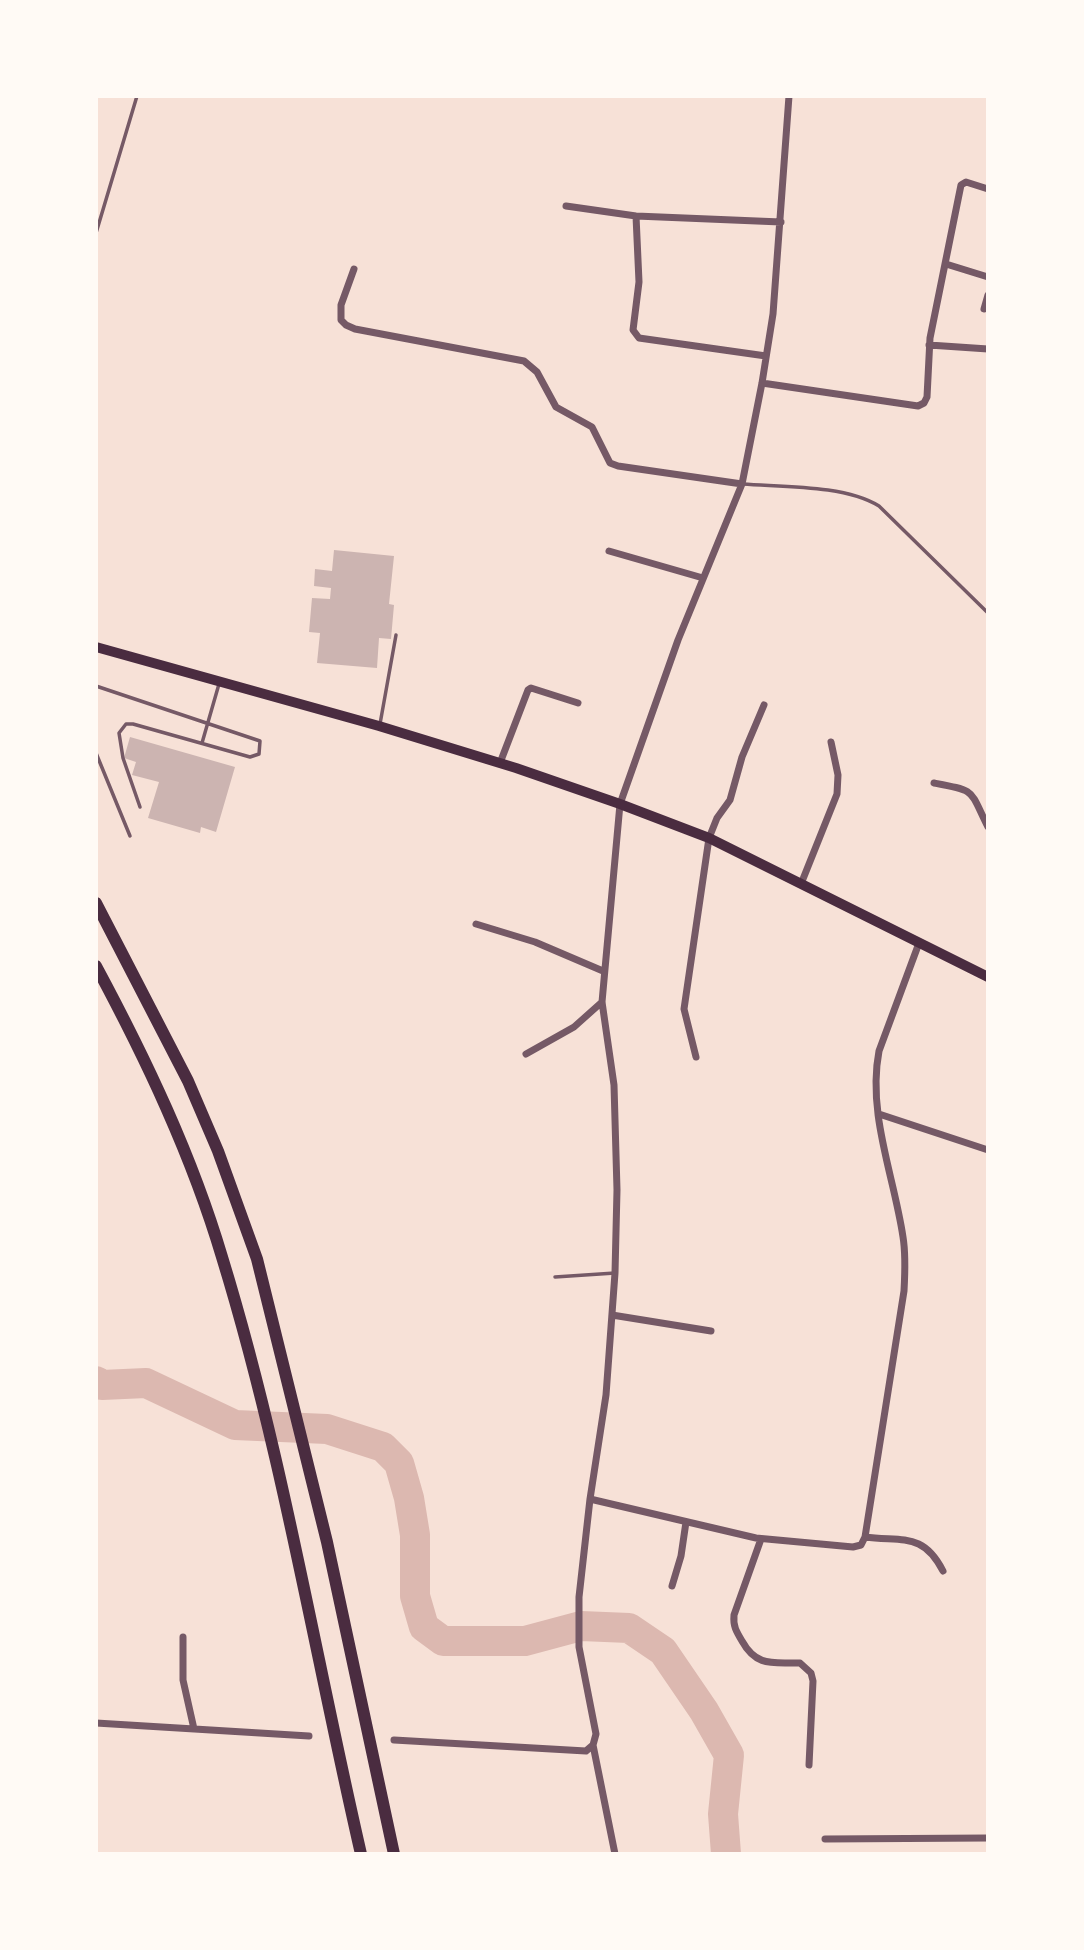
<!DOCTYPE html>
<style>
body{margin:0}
#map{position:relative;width:1084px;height:1950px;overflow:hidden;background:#f7e1d7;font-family:Overpass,sans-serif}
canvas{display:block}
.frame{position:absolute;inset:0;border:98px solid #fffaf5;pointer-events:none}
</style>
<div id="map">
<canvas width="1084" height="1950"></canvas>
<div class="frame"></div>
</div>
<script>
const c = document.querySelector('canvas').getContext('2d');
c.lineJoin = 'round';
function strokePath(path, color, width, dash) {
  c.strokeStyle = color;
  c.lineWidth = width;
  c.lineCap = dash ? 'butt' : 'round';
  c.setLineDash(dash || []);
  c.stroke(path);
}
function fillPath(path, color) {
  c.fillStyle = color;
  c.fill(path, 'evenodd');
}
strokePath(new Path2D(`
 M96 1381 102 1385 146 1383 235 1425 327 1429 383 1447 399 1463 409 1498 415 1535V1596L424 1627 443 1641H525L581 1626 629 1628 663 1651 704 1711 729 1755 723 1814 726 1854`), '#dcb8b0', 30);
fillPath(new Path2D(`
 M334 550 394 556 389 604 394 605 391 639 379 638 377 668 317 663 320 633 309 632 312 598 330 599 331 588 314 586 315 569 332 571Z
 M130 737 235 767 216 832 201 827 200 833 148 818 159 782 132 775 136 762 124 758Z`), '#ccb4b1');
strokePath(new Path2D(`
 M96 233 137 96
 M743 484C784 487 845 485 879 506L988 613
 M96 686 260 741 259 754 250 757 133 724H126L119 733 123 758 140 807
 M380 724 396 635
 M202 743 219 684
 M96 753 130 836
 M555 1277 615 1273`), '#755966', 3.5);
strokePath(new Path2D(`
 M566 206 636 216 781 222
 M636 216 639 282 633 330 639 338 766 356
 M946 264 988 277
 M354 269 341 305V320L346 325 355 329 524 361 537 372 556 407 592 427 610 463 618 466 742 484
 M984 309 988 295
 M929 345 988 349
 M762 383 918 406 924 403 927 397 930 338 961 185 966 182 988 189
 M609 551 703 578
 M500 763 528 690 531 688 578 703
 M934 783C977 791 969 789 988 827
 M801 884 837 794 838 775 831 742
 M476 924 535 942 603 971
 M526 1054 574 1027 602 1002
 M696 1057 684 1009 709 838 717 818 730 800 742 757 764 705
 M879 1114 988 1150
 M612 1315 711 1331
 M590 1499 756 1538 853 1547 861 1545 865 1537 904 1291C905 1273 906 1255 903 1237 894 1176 867 1113 879 1051L919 943
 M865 1537C903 1542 923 1532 943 1571
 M761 1539 734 1615C733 1626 736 1631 742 1641 757 1668 774 1662 800 1663L811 1673 813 1681 809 1765
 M672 1586 681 1556 686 1522
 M183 1637V1680L194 1729
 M96 1723 309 1736
 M394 1740 586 1751 593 1745 596 1734 579 1647V1597L590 1499 606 1395 615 1273 617 1190 614 1085 602 1002 620 804 678 640 742 484 762 383 773 314 789 96
 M593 1745 615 1854
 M825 1839 988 1838`), '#755966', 7);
strokePath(new Path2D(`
 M96 647 379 726 516 768 620 804 709 838 988 977`), '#4a2c40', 10);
strokePath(new Path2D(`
 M96 903 188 1081 218 1151 257 1259 327 1542 394 1854
 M96 966C146 1059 192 1156 222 1257 282 1452 315 1655 361 1854`), '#4a2c40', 12);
</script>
